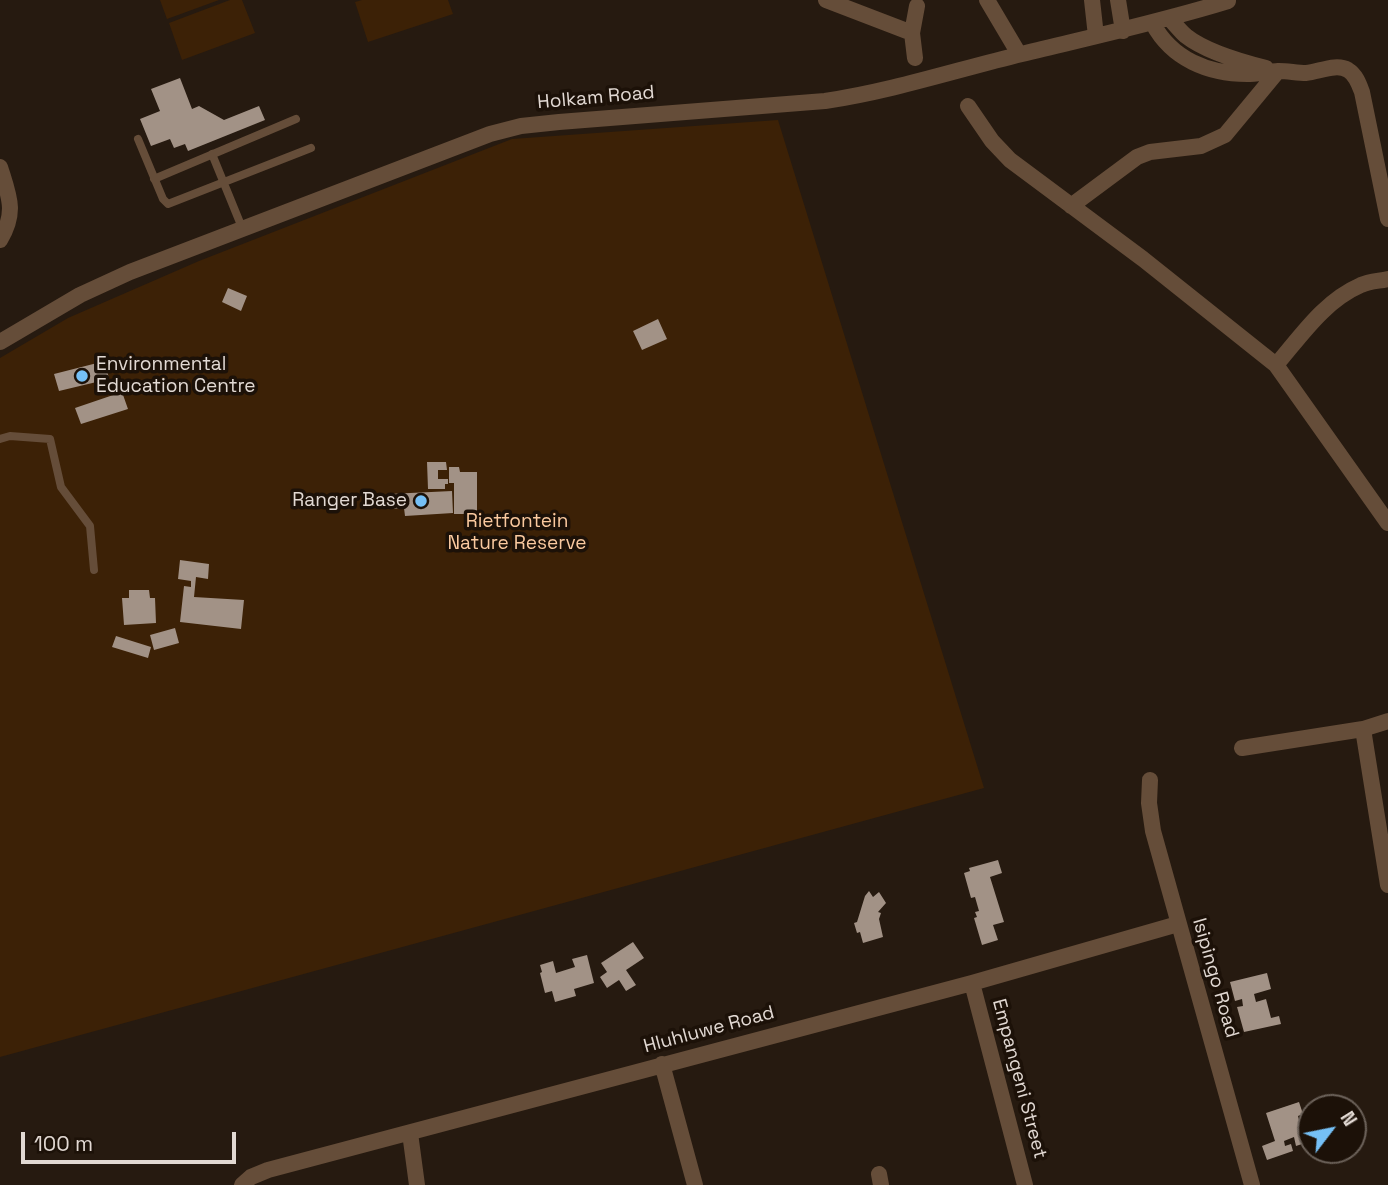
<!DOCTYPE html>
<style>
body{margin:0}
#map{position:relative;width:1388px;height:1185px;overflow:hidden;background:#261a10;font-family:"Space Grotesk",sans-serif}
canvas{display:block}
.north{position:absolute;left:1297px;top:1094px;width:70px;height:70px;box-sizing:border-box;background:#1c1108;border:2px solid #6b6159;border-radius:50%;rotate:58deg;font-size:19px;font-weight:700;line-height:28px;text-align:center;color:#e2d9d3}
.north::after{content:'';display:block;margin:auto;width:24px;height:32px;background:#75c0f6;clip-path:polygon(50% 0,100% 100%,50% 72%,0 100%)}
.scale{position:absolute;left:21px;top:1132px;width:215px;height:32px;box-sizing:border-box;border:4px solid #e2d9d3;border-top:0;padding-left:9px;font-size:21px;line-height:24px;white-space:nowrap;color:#e2d9d3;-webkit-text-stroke:5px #1c1108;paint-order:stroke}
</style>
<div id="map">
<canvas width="1388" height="1185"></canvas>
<div class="north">N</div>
<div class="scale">100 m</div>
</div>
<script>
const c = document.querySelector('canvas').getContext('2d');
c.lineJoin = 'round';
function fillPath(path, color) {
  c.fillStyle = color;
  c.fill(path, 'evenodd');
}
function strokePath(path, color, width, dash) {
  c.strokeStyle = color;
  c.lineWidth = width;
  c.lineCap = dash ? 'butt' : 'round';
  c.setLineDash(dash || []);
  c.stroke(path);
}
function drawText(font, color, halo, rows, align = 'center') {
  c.font = font + ' "Space Grotesk",sans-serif';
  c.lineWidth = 7;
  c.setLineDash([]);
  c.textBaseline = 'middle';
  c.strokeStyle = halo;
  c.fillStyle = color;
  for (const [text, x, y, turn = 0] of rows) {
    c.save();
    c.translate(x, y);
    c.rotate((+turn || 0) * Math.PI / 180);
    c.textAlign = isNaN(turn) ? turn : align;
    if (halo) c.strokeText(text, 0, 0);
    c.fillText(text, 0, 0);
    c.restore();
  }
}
fillPath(new Path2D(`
 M160 0H219L167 19Z
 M230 0H242L255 33 182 60 169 23Z
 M362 0H448L453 14 368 42 355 2Z
 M778 120 984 788 0 1057V358L68 318 199 261 512 139Z`), '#3c2106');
fillPath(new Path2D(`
 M180 78 192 109 199 106 224 120 259 106 265 120 188 151 185 144 174 148 170 139 151 146 140 119 160 111 151 89Z
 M228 288 247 296 241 311 222 302Z
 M658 319 667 339 642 350 633 331Z
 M105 361 109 379 59 391 54 374Z
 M122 392 128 409 81 424 75 408Z
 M427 462H446L447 470H438V479H448V484H445V489H428Z
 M449 467H459L460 472H477V514H454V483H449Z
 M452 491 453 513 405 516 404 508 390 509 389 494Z
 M180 560 209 564 208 579 196 577 194 597 244 600 241 629 180 622 184 586 191 587V581L178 579Z
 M129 590H149L150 598H155L156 623 124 625 122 598H129Z
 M175 628 179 643 154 650 150 635Z
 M116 636 151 647 148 658 112 647Z
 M998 860 1002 873 990 877 1004 922 993 925 998 940 982 945 974 918 977 917 975 912 979 911 975 897 971 898 964 873 970 871 969 868Z
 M869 891 873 897 879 892 886 903 878 912 881 913 879 919 883 937 863 943 860 932 857 933 854 923 857 922 865 896Z
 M633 942 644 958 626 970 636 985 626 991 619 980 607 988 600 977 607 972 601 963Z
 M587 955 594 983 574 989 576 996 555 1002 552 991 545 993 540 973 542 972 540 965 553 961 556 973 575 967 572 959Z
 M1267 973 1271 989 1254 994 1256 1002 1266 999 1271 1018 1279 1016 1281 1024 1244 1032 1237 1007 1243 1006 1242 999 1235 1001 1230 982Z
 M1299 1102 1303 1114 1298 1116 1299 1120 1303 1119 1307 1129 1311 1128V1141L1296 1146 1294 1137 1284 1141 1285 1146 1291 1144 1293 1151 1267 1160 1262 1146 1275 1141 1266 1113Z`), '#a29286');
strokePath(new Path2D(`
 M138 139 163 199 168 204 311 148
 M212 154 243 230
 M154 179 296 119
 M0 439 10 436 50 439 61 487 90 526 94 570`), '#654d39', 8);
strokePath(new Path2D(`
 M826 0 912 33
 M987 0 1019 54
 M1092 0 1096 36
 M1118 0 1123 31
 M1170 19C1175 24 1180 31 1186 36 1205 51 1242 62 1266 68
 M1153 24C1172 59 1208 74 1247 74 1258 74 1268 71 1279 71 1288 71 1297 73 1306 73 1319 72 1336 63 1348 70 1356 75 1359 84 1362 92L1388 219
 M915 58 912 33 917 6
 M968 106 992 141 1010 160 1143 259 1276 365 1388 523
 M0 167C9 196 17 212 0 240
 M1071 206 1137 157 1150 152 1201 146 1225 135 1278 71
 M0 342 80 295 130 272 490 134 521 126 559 122 825 101C892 91 956 70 1022 54 1091 37 1160 22 1228 1
 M1276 365C1301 336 1324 301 1361 285 1369 281 1379 281 1388 279
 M1363 729 1388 885
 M1242 748 1363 729 1388 721
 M1150 780 1149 803 1153 831 1252 1185
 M972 983 1025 1185
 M662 1064 695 1185
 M410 1133 417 1185
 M879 1174 881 1185
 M242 1185 251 1177 268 1170 972 983 1178 924`), '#654d39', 16);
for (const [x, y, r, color] of [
 [82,376,7,"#75c0f6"],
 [421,501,7,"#75c0f6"]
]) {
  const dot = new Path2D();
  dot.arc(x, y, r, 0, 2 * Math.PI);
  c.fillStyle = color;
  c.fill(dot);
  strokePath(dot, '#1c1108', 2.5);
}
drawText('19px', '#e2d9d3', '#1c1108', [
 ["Holkam Road",596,98,-5],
 ["Isipingo Road",1215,978,74],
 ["Hluhluwe Road",709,1030,-15],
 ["Empangeni Street",1019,1079,75]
]);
drawText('19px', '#e2d9d3', '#1c1108', [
 ["Environmental",96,365],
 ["Education Centre",96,387],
 ["Ranger Base",407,501,"right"]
], 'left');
drawText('19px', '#fac99f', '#1c1108', [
 ["Rietfontein",517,522],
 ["Nature Reserve",517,544]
]);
</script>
